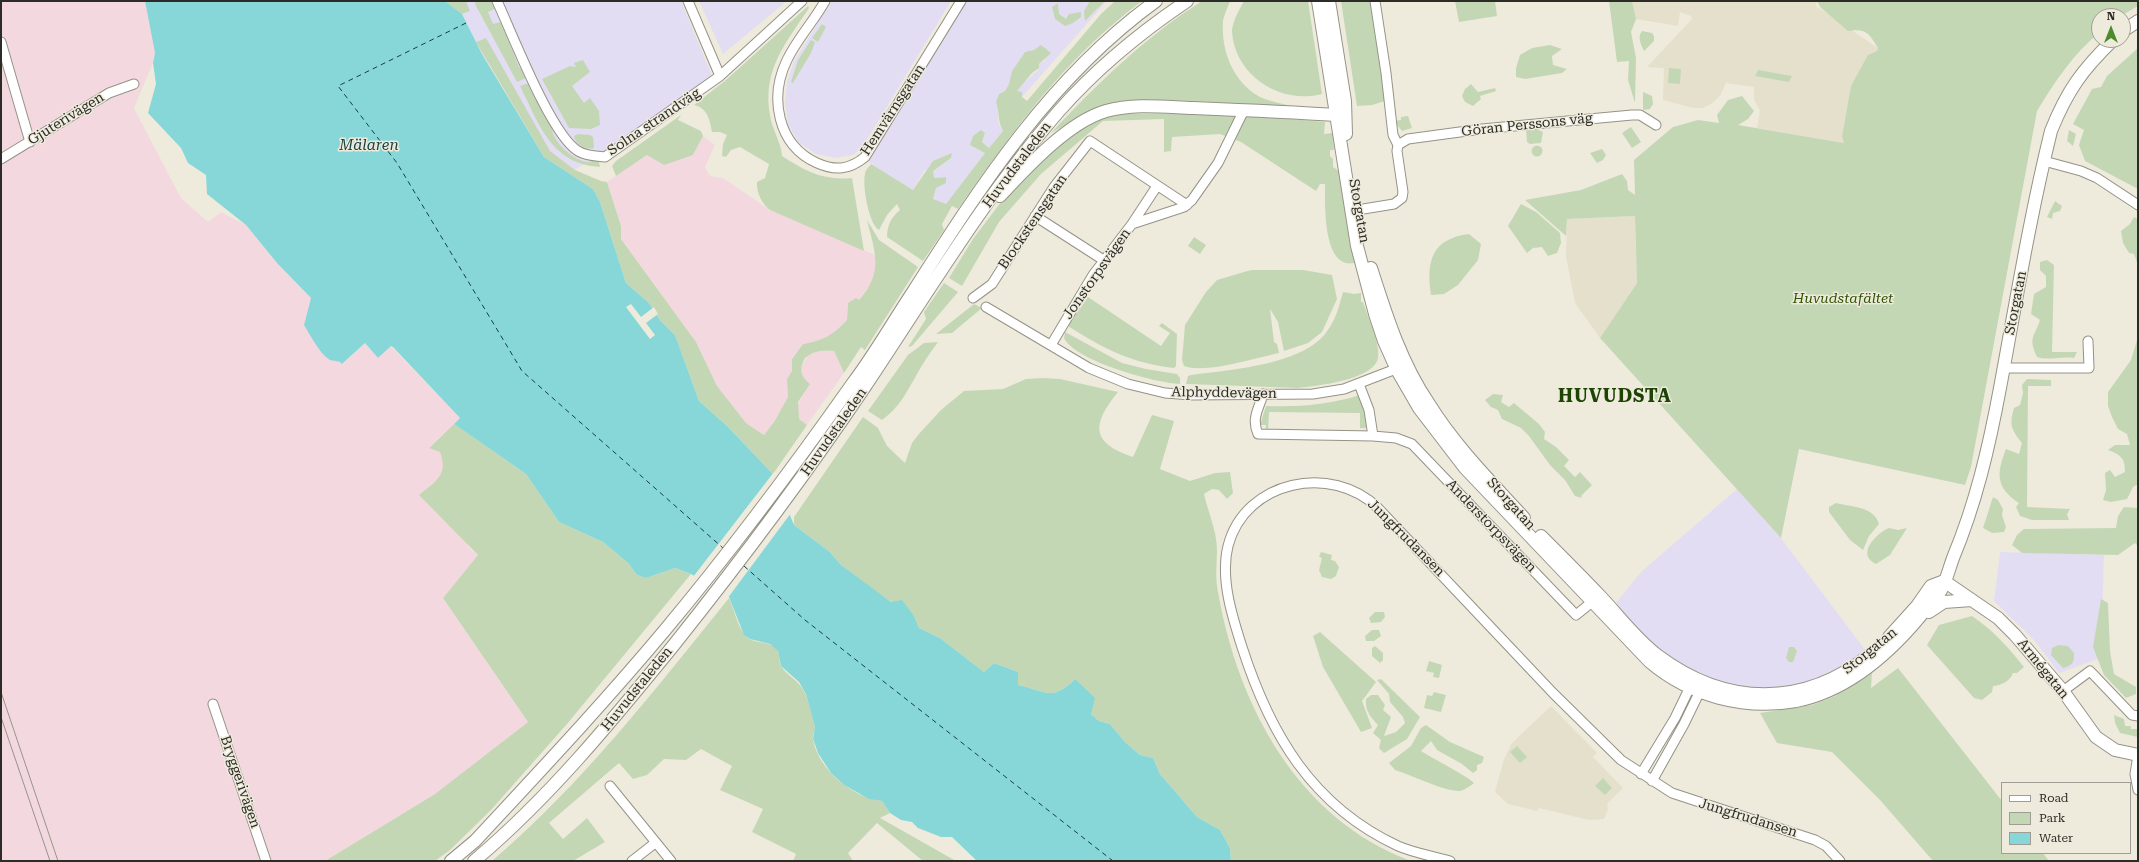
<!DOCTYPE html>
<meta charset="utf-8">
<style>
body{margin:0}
#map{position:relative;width:2139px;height:862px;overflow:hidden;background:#eeebdd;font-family:"Roboto Serif",serif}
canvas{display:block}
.frame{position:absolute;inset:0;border:2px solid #2c2b26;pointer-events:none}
.legend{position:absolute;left:2001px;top:782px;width:130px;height:72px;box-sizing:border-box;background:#eeebdd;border:1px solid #a09e94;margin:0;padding:5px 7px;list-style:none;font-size:12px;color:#2c2b26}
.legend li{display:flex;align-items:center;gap:8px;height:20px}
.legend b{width:20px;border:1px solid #a09e94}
.north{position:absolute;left:2091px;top:8px;width:40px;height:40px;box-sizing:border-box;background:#eeebdd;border:1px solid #a09e94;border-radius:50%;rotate:0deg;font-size:11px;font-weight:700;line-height:16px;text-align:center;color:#2c2b26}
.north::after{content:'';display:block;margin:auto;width:14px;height:18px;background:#4c8a2b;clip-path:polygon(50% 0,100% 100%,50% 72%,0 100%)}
</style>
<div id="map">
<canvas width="2139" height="862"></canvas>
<div class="frame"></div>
<ul class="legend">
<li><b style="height:5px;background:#fff"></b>Road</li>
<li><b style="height:11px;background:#c4d7b5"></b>Park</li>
<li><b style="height:11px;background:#87d7d8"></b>Water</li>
</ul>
<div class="north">N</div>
</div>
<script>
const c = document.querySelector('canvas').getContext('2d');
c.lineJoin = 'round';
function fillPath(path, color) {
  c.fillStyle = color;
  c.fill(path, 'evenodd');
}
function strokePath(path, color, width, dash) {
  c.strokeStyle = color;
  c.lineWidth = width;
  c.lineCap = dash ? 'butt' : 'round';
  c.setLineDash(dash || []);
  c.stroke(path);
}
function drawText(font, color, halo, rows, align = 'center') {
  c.font = font + ' "Roboto Serif",serif';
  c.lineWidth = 3;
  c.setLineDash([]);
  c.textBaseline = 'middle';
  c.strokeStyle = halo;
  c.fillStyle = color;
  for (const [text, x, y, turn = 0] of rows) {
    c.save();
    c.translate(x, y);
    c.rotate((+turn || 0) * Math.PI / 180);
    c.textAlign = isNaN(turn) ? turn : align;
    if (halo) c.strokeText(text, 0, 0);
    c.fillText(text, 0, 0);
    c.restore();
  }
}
fillPath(new Path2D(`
 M445 1H681L711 73 710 78 610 148 570 173 561 169 482 54 462 14Z
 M699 1H787L723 54Z
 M832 1H951L862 148 853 155 836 158 816 154 798 142 788 124 785 103 787 82 794 61Z
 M966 1H1107L1022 97 1017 91 1019 87 1039 69V64L1045 60 1034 50 1025 52 1012 71V79L1005 91 999 94 998 122 1003 131 989 148 982 142 985 134 973 136 985 153 946 204 933 200 936 188 945 183 946 177 933 178V170L951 158 924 171 913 190 875 167 867 160Z
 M1737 489 1781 538 1866 651 1839 670 1801 686 1763 691 1714 682 1669 659 1646 640 1616 603 1641 572Z
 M2000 552 2104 555 2101 658 2059 673 2034 640 1994 601Z`), '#e3ddf3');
fillPath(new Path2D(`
 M1 1H145L155 53 153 63 134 108 181 198 208 222 221 212 246 225 277 263 311 298 304 325 343 364 365 343 378 358 391 346 460 418 429 447 441 452 444 462 440 479 469 548 478 555 443 598 528 722 435 794 325 861H1Z
 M703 136 715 145 705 167 710 176 723 178 770 210 875 255 876 266 873 281 859 300 848 303 847 320 834 334 821 340 803 344 792 359V371L787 379 788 397 774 422 764 435 746 423 717 386 696 342 621 239V226L607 182 647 155H693Z
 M824 350 834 351 844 373 807 425 799 420 797 406 808 386 802 377 801 368 808 355Z`), '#f3d9df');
fillPath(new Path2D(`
 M1632 1H1817L1816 6 1878 48 1844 143 1757 128 1760 110 1754 100V87L1726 83 1720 96 1711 104 1702 108H1693L1663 100 1664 68 1647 67 1692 19 1691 16 1680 12 1678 26 1636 19Z
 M1635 216 1637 283 1600 338 1575 303 1566 256 1567 219Z
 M1551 706 1597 753 1593 757 1623 788 1607 804 1608 809 1604 819 1589 820 1539 808 1537 811 1508 804 1495 792 1504 759 1512 743Z`), '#e5e0cc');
fillPath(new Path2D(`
 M445 1H466L470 11 462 14Z
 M476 1H493L497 8 488 12 493 24 501 22 519 67 525 71 528 77 517 82 475 4Z
 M1090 1H1105L1085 21 1084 11Z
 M1115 1H1142C1062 61 1015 129 958 209L952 206 942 224 944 230 923 261 887 237C887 226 891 217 900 210L897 204 887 215 879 230C869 225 862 185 865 174 865 170 869 167 871 164L913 190 933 161 952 153 951 158 933 171 934 178 946 177V183L936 188 933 199 946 204 985 153 970 145 973 136 981 130 985 133 982 142 989 148 1003 131C997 120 1000 113 996 102L999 94 1005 91 1009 84 1012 71 1025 52 1034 50 1041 45 1051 53 1039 64V68L1032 73 1017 91 1022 92V97L1027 101 1101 14Z
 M1202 1H1230C1228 7 1224 15 1223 21 1221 51 1233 82 1260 97 1271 102 1284 104 1296 107L1193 101 1129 100 1098 107 1051 133C1097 84 1145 37 1202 1Z
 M1244 1H1308L1322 94C1281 105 1235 76 1232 32 1232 22 1239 10 1244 1Z
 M1341 1H1371L1385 101 1372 105 1357 106Z
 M1455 1H1495L1497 16 1459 22Z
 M1609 1H1632L1636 19 1631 32 1636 58 1635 103 1628 80 1629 61 1617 62Z
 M1817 1H2138V6L2121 16H2099V33C2073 54 2054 83 2037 111L1971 467 1965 485 1799 449 1781 538 1600 338 1637 283 1635 216 1567 219 1566 236 1525 200 1581 190 1622 174 1627 181 1628 190 1635 195 1634 160 1673 127 1698 120 1719 123 1717 115 1728 100 1742 96 1754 111 1748 119 1738 125 1844 143 1842 137 1851 86 1868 55 1877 51 1878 48C1869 33 1866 28 1848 31L1820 7Z
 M1058 3 1059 14 1066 19 1069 14 1081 12V17L1073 23 1065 26 1055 19 1052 7Z
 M808 6 809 8C786 43 762 70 770 115 772 130 781 141 782 156 805 171 824 181 852 178L864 251 770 210C762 204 756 192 757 182L765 178 769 164 740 147 731 150 726 157 722 156 723 144 727 135 720 132H712C710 121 708 108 694 105L726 80Z
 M822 24 826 27 818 42 812 38Z
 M1642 31 1652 33 1654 36V41L1644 51C1641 44 1637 38 1642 31Z
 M486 38 550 151 575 170 601 181 607 182 621 226V239L696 342 717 386 746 423 764 435 774 422 788 397 787 379 792 371V359L803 344C824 340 832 336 847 320L848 303 856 298 859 300C884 272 875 253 867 220L879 240 918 267 865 350 861 347 844 373 834 351C823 350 813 351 805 358 799 369 800 376 810 384L798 402 799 419 807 425 773 474 727 426 699 401 675 335 660 320 649 303 626 283 600 202 593 189 544 157 476 42Z
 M811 40 815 42 811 53 793 83 791 82 798 60Z
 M1550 45 1562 49 1552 56 1553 65 1567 69 1562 73 1525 79 1516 77V68L1520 55 1532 48Z
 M2138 48V189L2085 161 2079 145 2084 130 2073 124 2092 89 2101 87 2107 76Z
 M583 60 590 72 572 86 584 103 590 98 599 111 600 125 591 129 569 128 542 79 570 66 576 67 574 63Z
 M1669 68 1681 69 1680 84 1668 83Z
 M1758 70 1792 76 1789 82 1755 76Z
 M529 83 552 126C551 140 570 157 583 161 589 163 594 160 599 162L600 167C551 164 539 124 520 86Z
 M1471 84 1478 92 1495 88 1496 91 1480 96 1481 99 1473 106 1465 102 1462 96 1465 89Z
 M1643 92 1652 96 1653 104 1650 109 1643 110Z
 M1224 113 1325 122 1324 134 1333 133 1334 150H1330V156L1333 159V167L1339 171 1355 263C1353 263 1349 264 1346 263 1323 257 1325 202 1325 184H1320L1316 191 1241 142 1220 134 1172 137 1171 151 1164 152V119L1103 121 1041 174 999 222 962 286 949 278 973 239 1001 202 1047 154 1089 124 1114 114Z
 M681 115 678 120 701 131 703 136 693 155 664 165 647 155 616 176 612 166 616 161Z
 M1408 116 1412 128 1402 131 1394 121 1401 120V117Z
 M1631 127 1641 142 1632 148 1622 133Z
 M1534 128 1543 132 1541 143 1530 144 1527 142 1526 129Z
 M2069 130 2076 134 2073 146 2067 141Z
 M578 134 590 135 593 137 594 148C586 150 575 145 574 136Z
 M1531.5 151a5.5 5.5 0 1 1 11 0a5.5 5.5 0 1 1-11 0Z
 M1602 149 1606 155 1603 160 1597 163 1590 153Z
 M2055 201 2062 206 2060 211 2053 213 2052 219 2047 217Z
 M1521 204 1536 212 1560 233 1561 243 1557 253 1548 256 1542 247 1533 248 1527 253 1508 226Z
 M2134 217 2138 219V265L2134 254 2129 253 2123 243 2121 231 2130 224Z
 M1469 234 1481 244 1478 260 1458 285 1444 294 1431 295C1426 260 1432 239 1469 234Z
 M1194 237 1206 245 1200 254 1188 246Z
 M2047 260 2054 265 2052 352H2077L2074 358C2062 356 2047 361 2037 357 2028 337 2034 338 2040 320L2031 314 2034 294 2046 287V276L2040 270V262Z
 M1251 270H1303L1332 275 1337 299 1322 332 1308 343 1284 351 1278 322 1270 309 1274 342 1277 344 1279 353C1256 358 1205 374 1184 366L1182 360 1185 325 1206 292 1217 280Z
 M944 283 958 292 912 346 908 347 926 319 924 312Z
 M1343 292 1354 294 1361 293V302H1363C1367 315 1381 345 1378 358 1374 380 1316 386 1298 388L1186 384 1188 376 1191 375C1229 370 1300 365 1325 334 1335 322 1339 307 1343 292Z
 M1088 297 1161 346 1170 333 1159 326 1162 323 1177 334 1176 366 1174 368C1131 363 1104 349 1068 326Z
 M974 304 982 308 952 333 936 334Z
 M1065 332 1122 363 1146 369 1177 374 1180 378V384C1155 383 1075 361 1064 338Z
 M2138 337V484L2133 487 2127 499 2111 502 2103 500 2106 490 2105 473 2110 470 2115 477 2125 472C2125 458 2121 455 2108 450L2115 445H2130L2127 434 2118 429 2112 417 2108 406V392L2131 360Z
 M938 342C930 353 922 364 916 376 906 393 899 408 882 420L868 411 908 355 924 343Z
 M1043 378 1060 379 1118 392C1091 425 1091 443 1133 457L1152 415 1174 421 1160 469 1190 481 1215 473 1230 472 1233 493 1227 499 1219 490 1212 489 1204 494C1208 512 1217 531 1217 550 1217 564 1215 577 1218 592 1238 706 1298 819 1411 861H1231L1230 848 1220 830 1197 817 1160 774 1153 758 1140 755 1125 742 1110 724 1099 721 1091 714 1075 679C1052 702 1046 691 1018 685V672L994 663 984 672 940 638 919 628 914 616 874 591 841 565 830 552 794 525V517L863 417 878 428 887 446 905 463 912 443 918 435 941 410 964 391 1003 389 1026 379Z
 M2027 379 2051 380V386H2028L2027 507 2070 509 2067 514 2069 520H2032L2020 516 2016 507 2019 503C1996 488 1996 474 2006 449L2019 454 2022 443C2011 429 2009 425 2014 408L2020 405 2023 393 2022 385Z
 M1493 394 1503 395 1501 402 1509 407 1514 403 1539 424 1545 432 1544 439 1556 447 1569 460 1564 466 1575 477 1580 472 1592 485 1581 496 1582 498 1575 496 1565 480 1550 465 1529 436 1521 428 1502 419 1498 410 1491 407 1485 400Z
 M1360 395 1366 414V428H1360V413L1269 412 1268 431H1266V425H1260L1266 406C1299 407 1328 405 1360 395Z
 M454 424 526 474 559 522 603 542 628 563 637 575 646 578 675 568 691 574 567 724 491 810 450 850 435 861H325L435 794 528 722 443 598 478 555 419 495C435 482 449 475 440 452L429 448Z
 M1993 497 1998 500 2003 509 2002 515 2006 527 2004 532 1992 533 1983 528Z
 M1836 503C1851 507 1874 506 1879 524L1869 536 1863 550 1850 540 1829 512V507Z
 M2124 507 2138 508V546L2135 543 2118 555 2022 553 2012 545 2017 535 2024 529 2116 528 2118 516Z
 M1889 528 1898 530 1907 528 1890 555 1876 564C1855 554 1877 533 1889 528Z
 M1321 552 1332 555 1331 560 1335 561 1339 567 1336 576 1331 579 1322 577 1319 570 1322 558 1319 557Z
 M729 598C734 609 737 624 744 634 752 646 772 639 778 651 780 656 779 662 781 666 787 676 800 681 805 693 807 696 815 725 815 728 815 732 812 736 813 740 819 770 853 798 882 801L890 813 880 818 956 861H923L877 823 848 853 853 861H793L796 854 752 832 763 809 720 790 732 766 701 749 686 760 664 759 647 775 633 779 619 763 549 823 563 839 587 818 605 842 573 861H492C582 784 655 690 729 598Z
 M2101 599 2108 603 2110 651 2114 674 2136 687V694L2126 698 2104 675 2093 647Z
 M1375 612H1384L1385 617 1381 622 1371 623 1369 618Z
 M1972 616C1993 630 2008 647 2024 667L2017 673H2013C2011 680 2001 686 1993 686L1992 692 1982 700 1974 698 1927 645 1939 625Z
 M1372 630H1379L1381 636 1374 641H1366L1365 636Z
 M1320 632 1376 682 1362 701 1372 728 1361 732 1323 667 1313 636Z
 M2058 645 2068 646 2074 653C2074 663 2073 665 2063 668L2051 655 2052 648Z
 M1375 646 1383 653V660L1380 663 1372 656V648Z
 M1789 647H1794L1797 651 1793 662H1789L1786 658Z
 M1429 661 1442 665 1439 678 1433 677 1434 673 1426 671Z
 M1898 668 2002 801V853H2043L2049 861H1933L1880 800 1832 752 1777 743 1760 713 1812 705 1835 696 1872 673 1871 688Z
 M1381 679 1420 717 1407 739 1384 753 1379 748 1381 740 1373 733 1378 725C1370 717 1365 710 1366 699L1371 695H1378L1385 705 1383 710 1391 717 1384 736 1396 732 1405 723 1403 717 1390 702 1389 694 1377 680Z
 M1434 692 1446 695 1441 712 1424 708 1427 695 1432 696Z
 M2114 715 2124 719 2125 726H2131V729H2138V737L2120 733 2115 723Z
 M1426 725 1450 742 1484 757 1482 763 1477 765V770L1473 773 1462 764 1437 750 1431 741 1421 751C1430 757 1469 777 1474 783 1470 786 1465 790 1460 791 1446 792 1411 775 1395 770L1389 763 1411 746 1421 728Z
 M1517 746 1527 757 1520 763 1510 752Z
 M1603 778 1612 788 1605 795 1595 786Z`), '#c4d7b5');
fillPath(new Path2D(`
 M145 1H445L462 14 482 54 544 157 593 189 600 202 626 283 649 303 660 320 675 335 699 401 727 426 773 474 794 525 830 552 841 565 891 602 902 600 914 616 919 628 940 638 984 672 994 663 1018 672V685C1046 691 1052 702 1075 679L1095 698 1091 714 1099 721 1110 724 1125 742 1140 755 1153 758 1160 774 1197 817 1220 830 1230 848 1231 861H977L952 837H941L918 828 912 822 901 820 890 813 882 801 869 799 844 785 831 773 818 753 813 739 815 727 806 694 799 682 781 666 778 651 770 644 750 639 744 635 729 597 691 574 675 568 646 578 637 575 628 563 603 542 559 522 526 474 454 424 460 418 393 347 391 346 378 358 365 343 342 364C339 360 335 362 330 360 319 353 311 336 304 325L311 298 277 263 246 225 207 194 206 175 188 163 181 148 148 113 156 84 153 63 155 53Z`), '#87d7d8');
fillPath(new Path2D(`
 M631 304 641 317 654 307 658 314 646 323 655 335 650 339 626 307Z
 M774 472 791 513 727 599 693 577Z`), '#eeebdd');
strokePath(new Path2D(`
 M466 23 338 86 397 163 522 371 723 548
 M744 566 805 620 1113 861`), '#194040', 1, [5, 4]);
const street = new Path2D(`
 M497 1C512 33 551 135 578 151 586 156 596 156 605 157L720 76 802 1
 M688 1 720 76
 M825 1C814 21 797 39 787 60 769 97 777 145 817 163 835 171 849 170 865 157L961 1
 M1375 1 1386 73 1393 135 1398 145
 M1 42 30 142
 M1 159 109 93 134 84
 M2044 161 2081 171 2097 178 2138 205
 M1351 211 1394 204 1402 198 1403 192 1397 151 1398 145 1408 139 1482 129 1632 115H1640L1656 125
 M1035 216 1105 261
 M1132 224 1157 186
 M973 298 992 284 1054 187 1090 141 1187 205
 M986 307 1089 368 1128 384 1165 393 1192 395 1313 394 1344 389 1401 367
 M1051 345 1093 275 1132 224 1184 207 1192 200 1218 163 1244 110
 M2004 368H2089L2088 341
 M1359 384 1369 410 1373 436
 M1263 394C1259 409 1251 418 1258 434L1373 436 1396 438 1412 444 1576 615 1597 598
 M2063 691 2090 671 2132 715 2138 716
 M213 704 266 861
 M2138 755 2135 774 2138 790
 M1641 774 1675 718 1690 687
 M1652 781 1684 724 1700 691
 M610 786 671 861
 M632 861 655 843
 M1450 861C1433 856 1414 853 1398 846 1312 806 1270 734 1242 647 1232 616 1220 578 1228 546 1245 480 1332 463 1378 508L1553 693 1621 760 1672 793 1815 840 1826 846 1840 861`);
const secondary = new Path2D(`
 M1318 1 1357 246 1375 314 1384 341 1397 370 1419 408 1465 468 1650 662C1690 696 1744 710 1796 701 1847 691 1890 653 1922 614 1927 607 1935 600 1940 592 1946 582 1949 569 1953 558 1976 503 1989 447 2000 388 2016 302 2030 216 2051 131 2067 91 2082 70 2113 40
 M1329 1 1345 101 1346 134
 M2123 31 2138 21
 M1000 196C1026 168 1068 122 1106 111 1134 103 1165 107 1193 108 1241 110 1289 112 1336 115
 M1371 268C1386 315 1401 363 1429 404 1455 446 1491 482 1524 518
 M1541 536C1561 556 1581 576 1600 596 1619 616 1636 639 1657 655 1726 707 1804 708 1871 654
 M1944 581 1998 618 2015 635 2063 691 2096 737 2115 750 2138 755
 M1929 612 1944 602 1972 600
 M1889 637 1917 606 1931 586 1944 581
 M451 861 475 841C539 772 604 703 665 630 731 551 793 468 853 383 875 354 893 322 913 292 981 185 1052 76 1156 1
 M474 861C549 798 611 722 673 646 740 562 804 477 864 388 927 294 985 196 1059 111 1096 69 1141 32 1187 1`);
strokePath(street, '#959386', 11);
strokePath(secondary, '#959386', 14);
strokePath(street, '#fff', 9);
strokePath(secondary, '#fff', 12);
strokePath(new Path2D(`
 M1 692 58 861
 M1 717 50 861`), '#96948a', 1);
drawText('14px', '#2c2b26', '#eeebdd', [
 ["Hemvärnsgatan",893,110,-57],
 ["Gjuterivägen",66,119,-32],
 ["Solna strandväg",654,122,-34],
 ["Göran Perssons väg",1527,125,-6],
 ["Huvudstaleden",1017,165,-53],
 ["Storgatan",1359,211,80],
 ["Blockstensgatan",1033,222,-56],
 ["Jonstorpsvägen",1097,274,-55],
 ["Storgatan",2016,303,-79],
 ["Alphyddevägen",1224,393,1],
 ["Huvudstaleden",834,432,-55],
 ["Storgatan",1511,504,48],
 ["Anderstorpsvägen",1491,526,46],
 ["Jungfrudansen",1406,538,45],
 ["Storgatan",1870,651,-39],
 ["Armégatan",2043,669,51],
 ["Huvudstaleden",637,689,-51],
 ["Bryggerivägen",240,782,71],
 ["Jungfrudansen",1748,818,17]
]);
drawText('italic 14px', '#305202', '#eeebdd', [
 ["Huvudstafältet",1843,299]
]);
drawText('italic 15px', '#194040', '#eeebdd', [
 ["Mälaren",369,146]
]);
c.letterSpacing = '1px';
drawText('bold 18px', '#1d4403', '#eeebdd', [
 ["HUVUDSTA",1615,397]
]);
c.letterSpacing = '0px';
</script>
